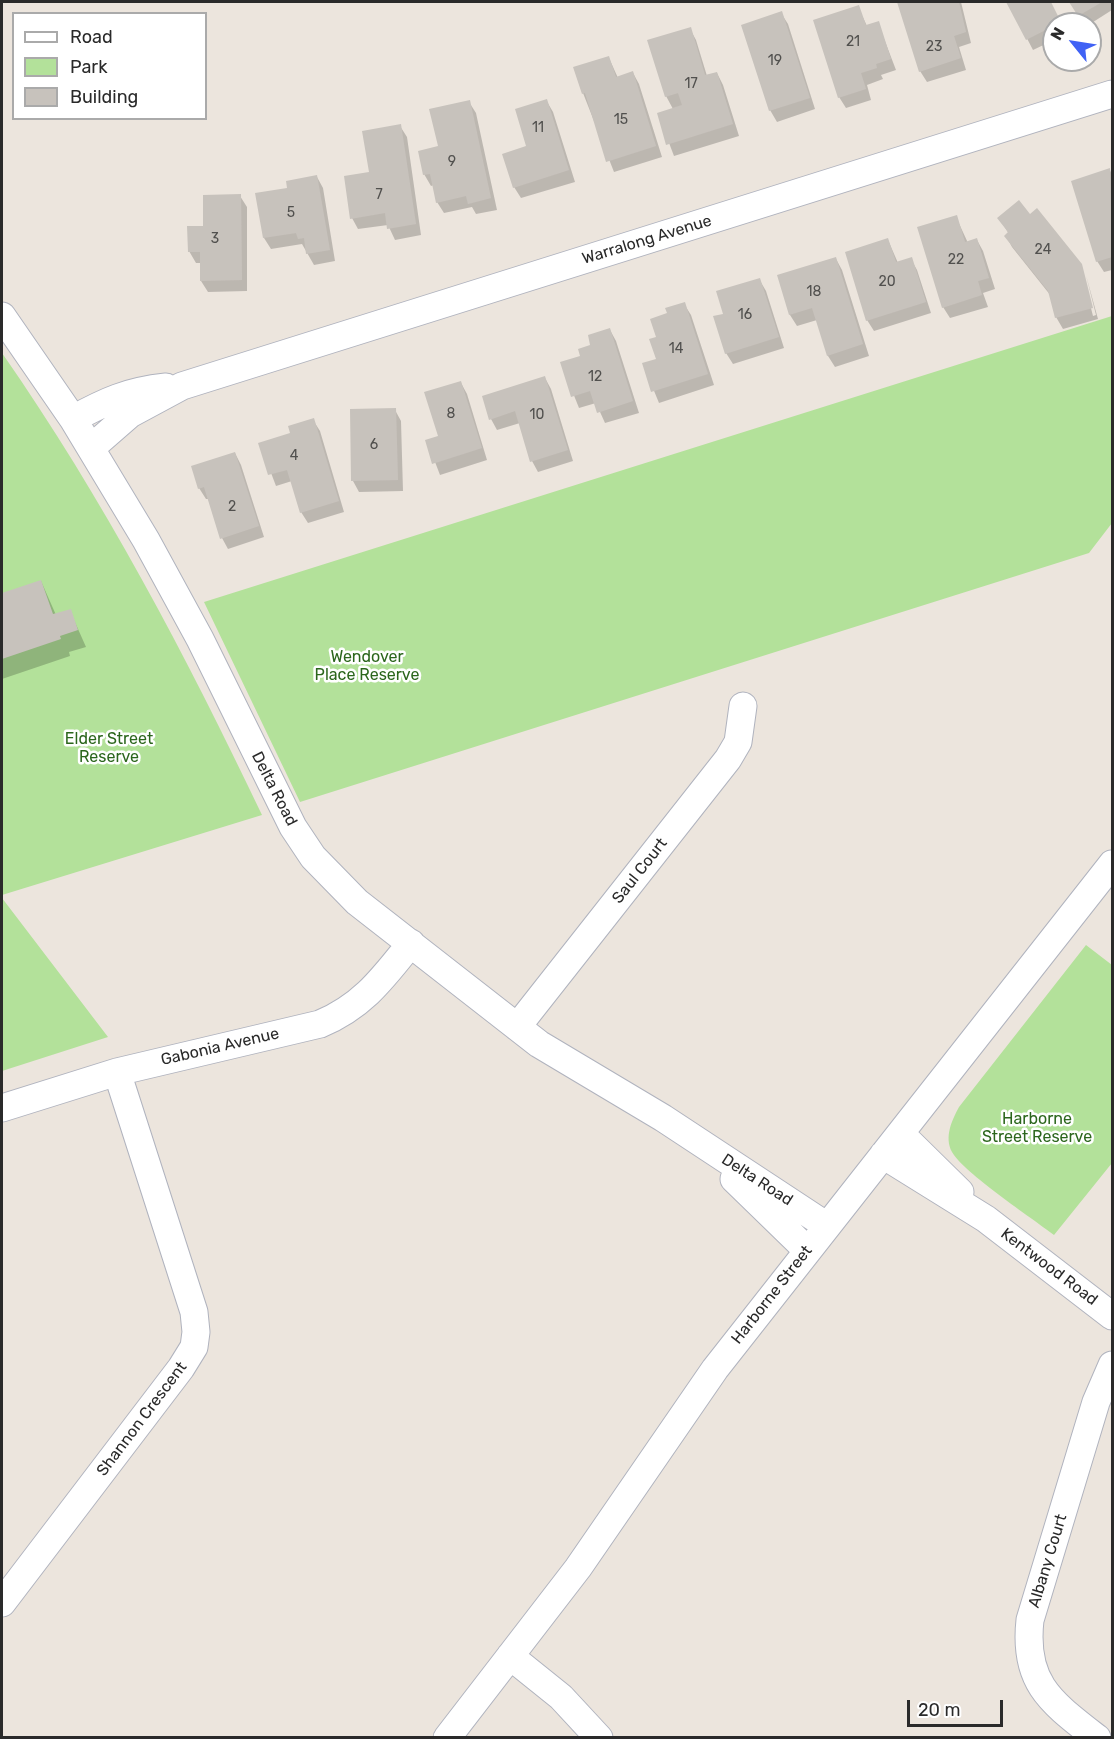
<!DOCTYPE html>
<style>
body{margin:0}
#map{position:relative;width:1114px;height:1739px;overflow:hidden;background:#ece5dd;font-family:Rubik,sans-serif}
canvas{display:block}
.frame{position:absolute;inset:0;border:3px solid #2a2a2a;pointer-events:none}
.legend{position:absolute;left:12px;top:12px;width:195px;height:108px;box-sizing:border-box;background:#fff;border:2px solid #aaa;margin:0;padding:8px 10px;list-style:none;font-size:18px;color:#2a2a2a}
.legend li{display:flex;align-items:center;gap:12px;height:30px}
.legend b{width:30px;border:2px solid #aaa}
.north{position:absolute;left:1042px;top:12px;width:60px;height:60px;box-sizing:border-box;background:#fff;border:2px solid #aaa;border-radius:50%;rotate:300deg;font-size:16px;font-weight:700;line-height:24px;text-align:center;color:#2a2a2a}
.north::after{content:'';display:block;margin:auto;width:21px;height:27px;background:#4062f5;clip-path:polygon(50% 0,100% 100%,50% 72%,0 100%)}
.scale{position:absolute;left:907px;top:1700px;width:96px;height:27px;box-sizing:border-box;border:3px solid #2a2a2a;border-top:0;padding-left:8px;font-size:18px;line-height:21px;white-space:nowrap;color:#2a2a2a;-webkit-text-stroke:4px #fff;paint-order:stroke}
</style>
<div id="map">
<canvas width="1114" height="1739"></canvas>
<div class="frame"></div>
<ul class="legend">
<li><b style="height:8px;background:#fff"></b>Road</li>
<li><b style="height:16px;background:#b3e19a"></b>Park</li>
<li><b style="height:16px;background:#c7c2bc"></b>Building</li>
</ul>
<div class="north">N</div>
<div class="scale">20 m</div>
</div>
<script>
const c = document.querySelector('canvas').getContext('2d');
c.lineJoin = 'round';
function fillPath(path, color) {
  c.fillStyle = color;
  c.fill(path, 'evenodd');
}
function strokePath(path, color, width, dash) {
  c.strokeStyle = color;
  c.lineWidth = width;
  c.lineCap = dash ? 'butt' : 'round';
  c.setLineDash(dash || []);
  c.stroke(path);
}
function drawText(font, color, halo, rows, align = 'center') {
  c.font = font + ' Rubik,sans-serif';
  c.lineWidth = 5;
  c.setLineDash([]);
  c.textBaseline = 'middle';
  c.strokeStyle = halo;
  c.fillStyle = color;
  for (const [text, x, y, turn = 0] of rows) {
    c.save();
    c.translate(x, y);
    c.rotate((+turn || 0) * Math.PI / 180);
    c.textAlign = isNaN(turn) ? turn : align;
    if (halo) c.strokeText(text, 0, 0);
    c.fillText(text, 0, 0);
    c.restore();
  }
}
fillPath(new Path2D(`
 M1112 316V523L1089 553 300 802 204 602Z
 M2 353C103 498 186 655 262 815L2 895Z
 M2 898 108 1037 2 1071Z
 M1086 945 1112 965V1163L1054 1235C1032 1218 964 1173 952 1152 944 1137 952 1120 959 1107Z`), '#b3e19a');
fillPath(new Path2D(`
 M899 2H961L971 43 959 47 966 70 927 82 920 71Z
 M1008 2H1050L1061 24H1054V40L1033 50Z
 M1070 2H1112V10L1090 24H1084Z
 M858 7 867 26 878 23 896 70 881 75 883 79 867 85 871 100 846 108 839 97Z
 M781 13 788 24 815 109 777 122 770 110Z
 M690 29 696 40 707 76 717 73 723 85 739 136 674 156 658 114 673 109 666 96Z
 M609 58 618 78 633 73 639 84 662 157 614 172 583 93Z
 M546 100 553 112 575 182 521 198 514 187Z
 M469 102 476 113 497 210 476 214 472 207 444 213 437 202 434 185 431 186 424 174Z
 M400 126 407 137 421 235 395 240 388 225 358 229 352 218 371 174Z
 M1110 170 1112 175V270L1104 272 1097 261Z
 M317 177 323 188 335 261 314 265 302 244 271 249 264 238 257 194 289 189Z
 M240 196 247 207V291L208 292 201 281V263H196L189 251 204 228Z
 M956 217 968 243 977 240 983 251 995 289 983 293 988 307 950 318 943 307Z
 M999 218 1080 265 1093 316 1096 315 1086 275 1098 319 1063 329 1056 317 1051 296 1012 247 1006 236 1009 234Z
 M888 240 898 263 911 259 917 270 931 313 874 331 867 320Z
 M836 259 842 270 869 356 835 367 828 356 817 320 797 326 790 315 779 276Z
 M759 279 766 291 784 348 733 364 726 353 725 315Z
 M684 304 691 315 714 385 659 403 643 364 658 360V338L669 314Z
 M610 330 616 341 639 413 605 423 596 403 579 408 561 363 582 357Z
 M545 378 551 389 573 461 538 472 532 461 520 423 497 430 491 419Z
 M461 383 467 394 487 460 440 475 427 441 440 437Z
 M395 410 401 421 403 491 359 492 353 481 351 411Z
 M313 420 320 431 344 512 308 523 301 512 292 481 276 486 260 444 292 434Z
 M235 453 241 465 264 537 228 549 222 538 209 499H206L199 488Z
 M41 581 56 615 70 611 86 647 69 652 70 656 2 679V594Z`), '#0003');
fillPath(new Path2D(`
 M897 2H959L966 32 954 36 961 58 919 72Z
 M1006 2H1051L1061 22 1026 40Z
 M1069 2H1102L1078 16Z
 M859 5 866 25 879 21 891 59 876 64 877 68 861 73 866 89 838 98 813 20Z
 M782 11 810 98 769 111 741 25Z
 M691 27 705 75 717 72 733 124 666 145 657 113 682 105 678 93 665 97 647 40Z
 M609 56 616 77 633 71 656 146 606 162 585 93 582 94 573 67Z
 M547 99 569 170 513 188 502 154 526 146 515 109Z
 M470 100 491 198 468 204 466 196 436 203 430 174 423 175 418 151 438 146 429 109Z
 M401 124 416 224 387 229 385 213 350 219 344 176 369 172 362 131Z
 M1110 168 1112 257 1096 262 1071 181Z
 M317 175 330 250 306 254 304 238 298 239 296 233 263 238 255 193 287 188 286 181Z
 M241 194 242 280 200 281V252H188L187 226H203V195Z
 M1019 200 1030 214 1037 208 1082 264 1093 308 1055 318 1048 291 1004 236 1008 232 997 218Z
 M957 215 965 242 977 238 989 278 978 281 982 295 942 308 917 227Z
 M888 238 896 262 912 257 926 302 866 321 845 252Z
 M836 257 863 344 827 356 812 308 789 315 777 275Z
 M760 278 779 337 725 354 713 316 723 314 716 291Z
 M685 302 708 374 651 392 642 363 656 359 649 339 656 337 650 319 667 313 665 308Z
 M610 328 633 401 597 413 590 391 571 397 560 362 580 356 578 349 590 345 588 335Z
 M545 376 568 450 530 462 515 411 489 420 482 396Z
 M461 381 482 448 432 464 425 440 438 436 424 392Z
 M396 408 398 480 351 481 350 409Z
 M314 418 339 501 300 513 287 470 268 475 258 443 290 433 288 426Z
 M235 452 259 526 220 539 204 487 198 489 191 466Z
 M41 580 53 614 71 609 78 630 60 636 61 639 2 659V593Z`), '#c7c2bc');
const minor = new Path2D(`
 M2 316 73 419 146 540 200 639 293 827 313 857 357 902 539 1044 663 1118 827 1226
 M73 419C106 401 128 391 166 387
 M91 448 130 414 182 386 1112 94
 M517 1027 728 759 738 742 743 706
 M2 1108 117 1072 320 1024C363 1006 383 978 411 943
 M901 1134 960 1192
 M883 1155 986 1219 1112 1316
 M734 1179 807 1250
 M2 1603 181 1368 194 1347 196 1332 194 1312 117 1072
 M510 1656 561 1697 599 1738
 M447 1738 578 1568 715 1369 1112 864
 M1097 1738C1051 1702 1023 1683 1030 1620L1096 1402 1112 1365`);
strokePath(minor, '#b0b3be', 29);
strokePath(minor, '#fff', 27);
drawText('14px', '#51504e', null, [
 ["21",853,42],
 ["23",934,47],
 ["19",775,61],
 ["17",691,84],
 ["15",621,120],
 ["11",538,128],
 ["9",452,162],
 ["7",379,195],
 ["5",291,213],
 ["3",215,239],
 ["24",1043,250],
 ["22",956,260],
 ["20",887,282],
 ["18",814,292],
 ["16",745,315],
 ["14",676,349],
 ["12",595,377],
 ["8",451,414],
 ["10",537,415],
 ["6",374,445],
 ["4",294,456],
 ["2",232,507]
]);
drawText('16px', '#2a2a2a', '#fff', [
 ["Warralong Avenue",647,240,-17],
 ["Delta Road",274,789,63],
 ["Saul Court",640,871,-52],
 ["Gabonia Avenue",220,1047,-13],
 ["Delta Road",757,1180,33],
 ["Kentwood Road",1049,1267,37],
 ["Harborne Street",772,1295,-52],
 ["Shannon Crescent",142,1419,-53],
 ["Albany Court",1048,1561,-73]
]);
drawText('16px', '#2b661c', '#fff', [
 ["Wendover",367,657],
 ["Place Reserve",367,675],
 ["Elder Street",109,739],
 ["Reserve",109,757],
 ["Harborne",1037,1119],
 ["Street Reserve",1037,1137]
]);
</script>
